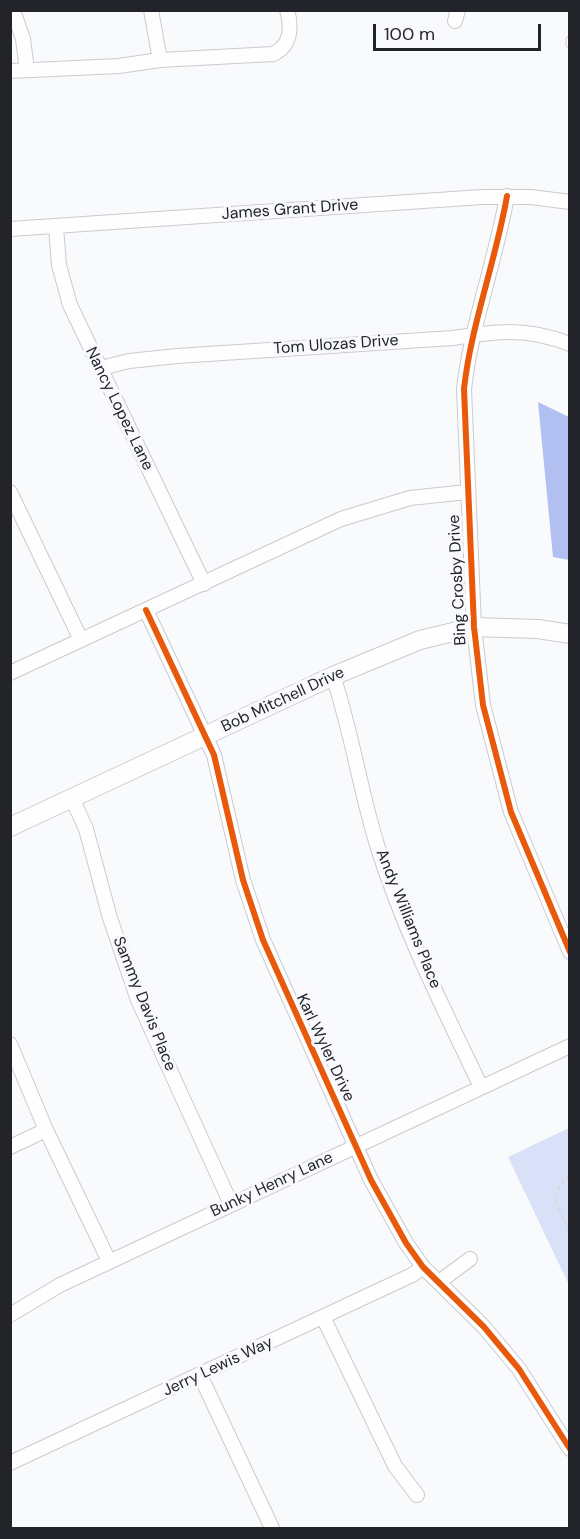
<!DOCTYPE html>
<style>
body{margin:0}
#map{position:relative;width:580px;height:1539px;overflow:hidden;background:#f9fafc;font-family:"DM Sans",sans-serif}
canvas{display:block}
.frame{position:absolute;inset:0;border:12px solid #22242a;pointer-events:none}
.scale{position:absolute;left:373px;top:24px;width:168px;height:27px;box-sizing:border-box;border:3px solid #22242a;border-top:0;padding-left:8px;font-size:18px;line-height:21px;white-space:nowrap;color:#22242a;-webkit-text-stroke:4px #f8f9fd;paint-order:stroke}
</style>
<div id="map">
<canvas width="580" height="1539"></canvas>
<div class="frame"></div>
<div class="scale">100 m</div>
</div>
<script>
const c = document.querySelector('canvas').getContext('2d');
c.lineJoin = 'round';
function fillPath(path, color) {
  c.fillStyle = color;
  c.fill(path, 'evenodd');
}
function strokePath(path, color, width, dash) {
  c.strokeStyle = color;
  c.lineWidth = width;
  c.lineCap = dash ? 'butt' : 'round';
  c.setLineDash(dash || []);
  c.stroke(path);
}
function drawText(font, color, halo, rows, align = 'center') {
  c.font = font + ' "DM Sans",sans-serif';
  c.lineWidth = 6;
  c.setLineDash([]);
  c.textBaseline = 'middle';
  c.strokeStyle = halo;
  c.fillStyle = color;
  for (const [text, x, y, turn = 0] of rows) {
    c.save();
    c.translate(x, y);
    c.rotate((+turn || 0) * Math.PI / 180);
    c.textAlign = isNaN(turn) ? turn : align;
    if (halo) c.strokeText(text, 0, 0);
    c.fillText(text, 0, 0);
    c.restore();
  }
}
fillPath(new Path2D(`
 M569 1128V1285L508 1157Z`), '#d9e1f8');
fillPath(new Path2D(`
 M538 402 569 417V560L553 557Z`), '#b2c0f1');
const lane = new Path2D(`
 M570 40V44`);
const street = new Path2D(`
 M13 10 23 39 27 70
 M151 10 160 60
 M455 21 458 10
 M10 71 119 66 160 60 273 54C291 46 292 27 287 10
 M507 196C496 260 471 325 464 389L474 627 483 705 511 812 570 952
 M56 227 59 265 70 305 204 584
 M10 229 482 197H531L570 202
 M101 368 129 361 177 356 453 338C497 331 526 327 570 344
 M10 492 81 640
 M146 610 214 755 243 880 263 940 371 1180 406 1243 423 1267 484 1327 519 1369 570 1449
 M10 673 341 519 410 498 467 492
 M333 676C352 732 360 791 378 848 404 931 444 1009 481 1087
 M72 798 86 829 110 918 138 1000 231 1204
 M10 1044 46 1130 109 1261
 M10 1147 46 1130
 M439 1282 470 1259
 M10 1315 60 1285 570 1046
 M323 1317 395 1466 417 1495
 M200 1375 272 1528
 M10 1463 412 1275 423 1267`);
const secondary = new Path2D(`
 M10 827 333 676 420 640 474 627 538 629 570 634`);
strokePath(lane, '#cacbcf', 9);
strokePath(street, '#cacbcf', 16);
strokePath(secondary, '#cacbcf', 20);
strokePath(new Path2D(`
 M570 1175 560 1185 555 1199 570 1235`), '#d8d8d8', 2, [4.5, 3]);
strokePath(lane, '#fefeff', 7);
strokePath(street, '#fefeff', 14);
strokePath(secondary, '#fefeff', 18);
strokePath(new Path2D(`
 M507 196C496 260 471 325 464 389L474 627 483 705 511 812 570 952
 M146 610 214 755 243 880 263 940 371 1180 406 1243 423 1267 484 1327 519 1369 570 1449`), '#e8590c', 6);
drawText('16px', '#22242a', '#f8f9fd', [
 ["James Grant Drive",290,210,-4],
 ["Tom Ulozas Drive",336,345,-4],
 ["Nancy Lopez Lane",119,409,64],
 ["Bing Crosby Drive",458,580,-93],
 ["Bob Mitchell Drive",283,700,-25],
 ["Andy Williams Place",408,919,68],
 ["Sammy Davis Place",144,1004,68],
 ["Karl Wyler Drive",325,1048,65],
 ["Bunky Henry Lane",272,1185,-25],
 ["Jerry Lewis Way",218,1367,-25]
]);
</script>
